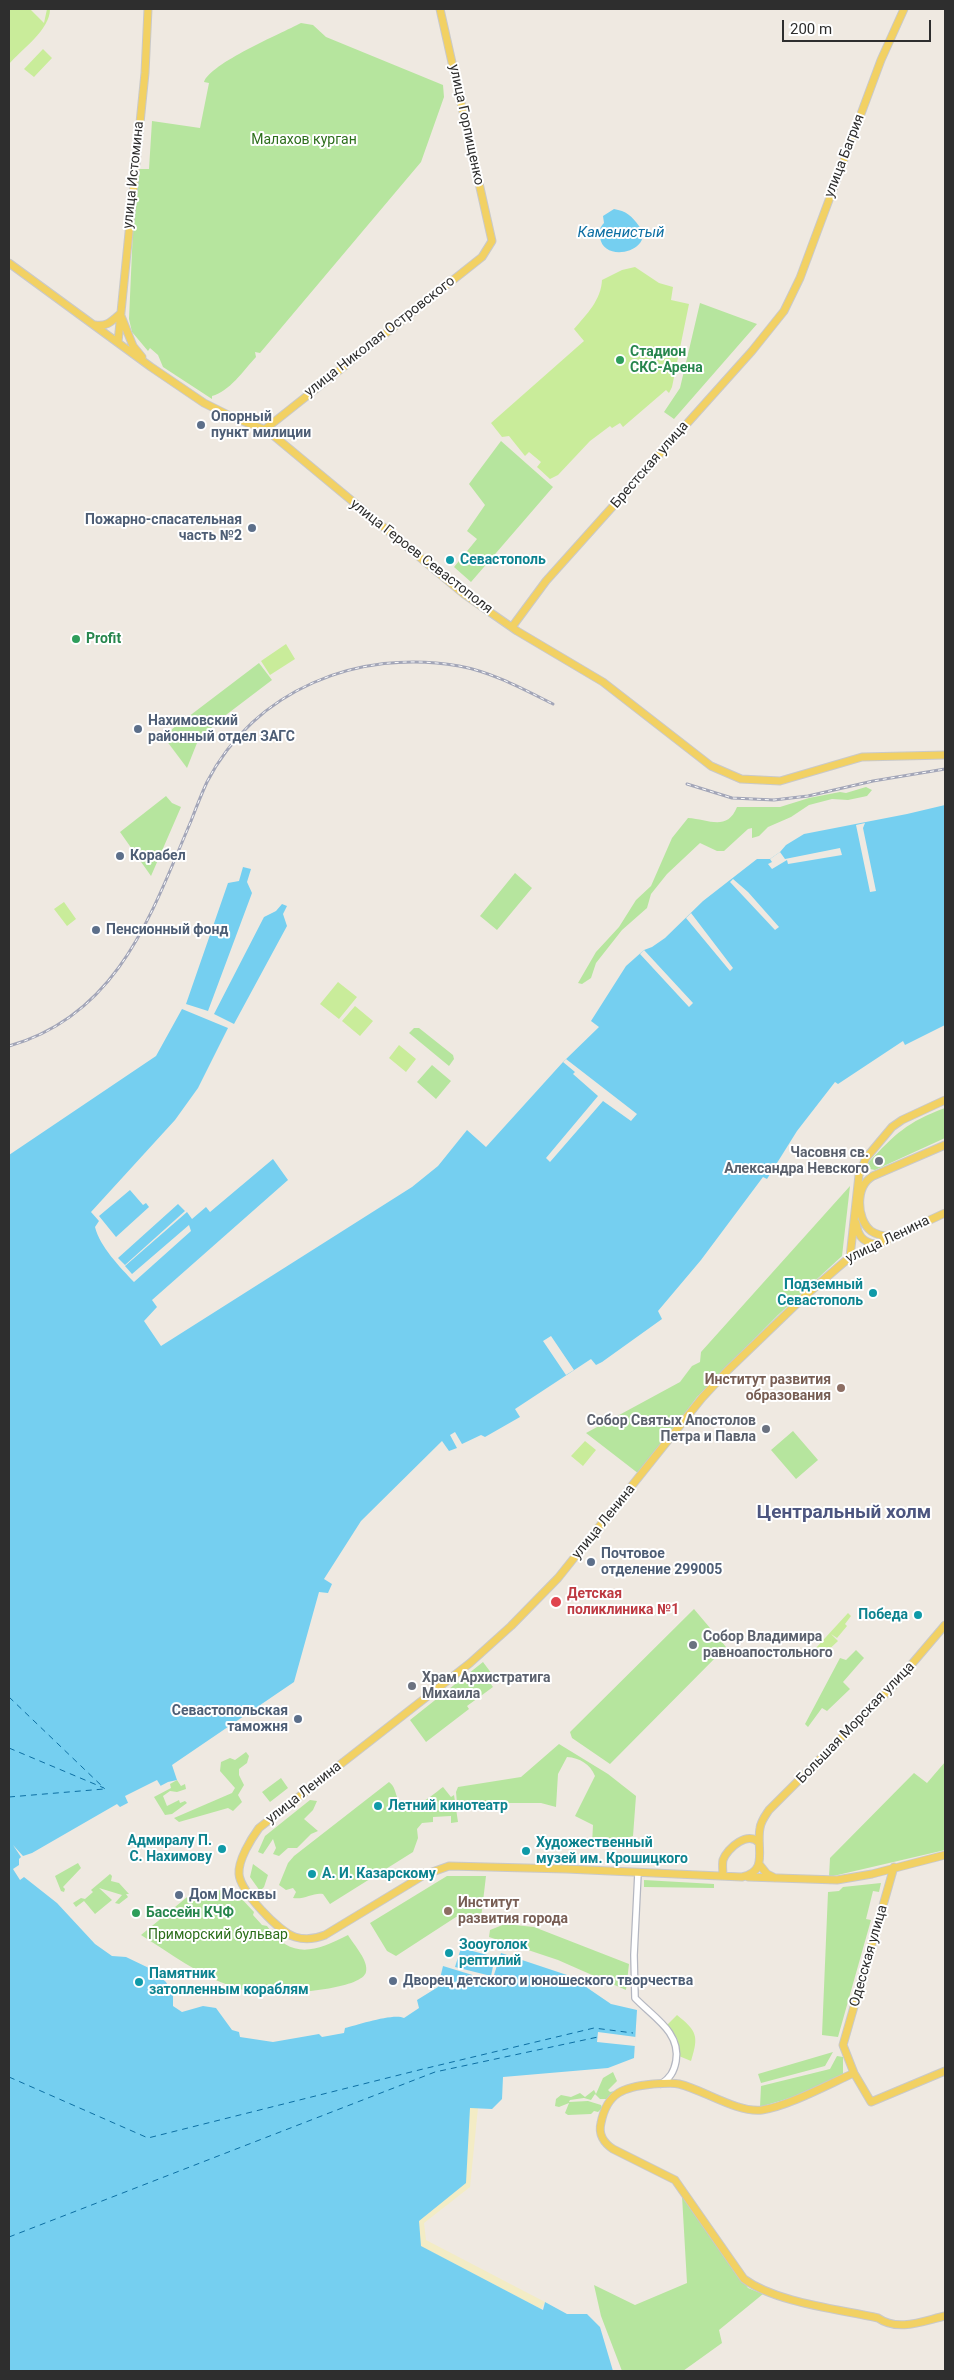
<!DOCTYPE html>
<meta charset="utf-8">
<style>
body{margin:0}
#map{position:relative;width:954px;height:2380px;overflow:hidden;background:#efe9e1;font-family:Roboto,sans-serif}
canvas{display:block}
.frame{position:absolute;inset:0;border:10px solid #2e2e2e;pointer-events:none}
.scale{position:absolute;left:782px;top:20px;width:149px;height:22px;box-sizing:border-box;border:2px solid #2e2e2e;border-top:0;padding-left:6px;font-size:15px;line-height:18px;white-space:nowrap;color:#2e2e2e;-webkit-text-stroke:4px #fff;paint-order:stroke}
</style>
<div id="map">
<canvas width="954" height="2380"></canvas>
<div class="frame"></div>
<div class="scale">200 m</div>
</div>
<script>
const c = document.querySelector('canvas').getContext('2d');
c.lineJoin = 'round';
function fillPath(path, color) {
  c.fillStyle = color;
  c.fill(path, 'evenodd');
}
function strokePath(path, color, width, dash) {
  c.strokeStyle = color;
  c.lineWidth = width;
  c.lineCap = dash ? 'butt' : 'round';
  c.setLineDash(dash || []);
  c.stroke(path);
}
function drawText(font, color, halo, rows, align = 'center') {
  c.font = font + ' Roboto,sans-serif';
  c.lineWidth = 4;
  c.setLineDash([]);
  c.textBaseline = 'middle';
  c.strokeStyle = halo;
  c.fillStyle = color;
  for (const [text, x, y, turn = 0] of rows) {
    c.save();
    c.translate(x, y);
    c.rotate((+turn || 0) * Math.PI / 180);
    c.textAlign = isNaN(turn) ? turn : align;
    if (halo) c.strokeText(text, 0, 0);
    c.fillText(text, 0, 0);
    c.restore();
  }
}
fillPath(new Path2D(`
 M301 23 313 25 326 37 443 85 444 97 421 162 260 353 255 352 256 357C243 371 230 391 212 396V399L163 367 158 355 150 348 148 351 132 332 129 319 133 229 139 169H149L152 121 200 128 209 83 204 82C211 63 280 34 301 23Z
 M700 303 757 324 674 419 664 412 680 388Z
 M501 441 553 487 471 582 454 567 477 539 467 531 485 505 469 484Z
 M259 663 272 680 218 721 197 743 187 768 163 736Z
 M866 787 872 790 867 796 848 800 832 799 809 805 791 817 768 827 759 836 752 838V828L748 829 724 851H717L700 843 667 874 651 894 647 908 622 930 596 963 591 978 582 984 578 983 596 952 619 927 636 900 651 886 672 838 688 818C708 819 727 832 737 807H780L809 798 840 792 846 793Z
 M166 796 172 803 181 807 151 876 120 832Z
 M515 873 532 888 497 930 480 916Z
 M414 1028H419L453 1055 454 1059 449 1066 409 1033Z
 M432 1065 451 1081 436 1099 417 1082Z
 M945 1108V1138L875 1170 870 1169 868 1163C895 1134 907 1122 945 1108Z
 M850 1186 842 1256 778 1315 697 1397 639 1474 586 1433 680 1382 692 1366 700 1362 701 1352Z
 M793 1431 818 1460 796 1479 771 1450Z
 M694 1609 726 1647 610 1764 572 1738 570 1732Z
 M856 1650 864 1658 843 1682 850 1689 827 1711 822 1708 808 1727 805 1724 840 1658 846 1660Z
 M483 1662 492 1674 490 1683 493 1687 467 1706 469 1709 426 1742 410 1720Z
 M559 1744 608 1774 636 1796 633 1836 623 1839 620 1847 592 1844 593 1825 575 1816 595 1776C590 1764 580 1758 567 1757L558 1774 556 1807 541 1803H457L456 1792 458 1787 521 1777Z
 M246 1752 249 1756 247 1763 239 1769V1775L244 1785 238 1795 242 1802 233 1811 228 1808 179 1822 174 1818 232 1793 235 1788 220 1771 221 1762 230 1758 235 1760Z
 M945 1762V1850L829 1877 830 1858 914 1773 927 1783Z
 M281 1778 288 1788 270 1802 262 1792Z
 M177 1780 181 1786 185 1784 186 1789 177 1792 170 1791 163 1796 167 1806 179 1800 180 1803 185 1801 187 1803 172 1814 165 1815 154 1797 171 1788 170 1784Z
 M389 1782C395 1786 395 1793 398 1799 409 1818 433 1794 443 1787L451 1797 454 1795 458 1822 451 1823V1816L433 1817V1822L422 1823 417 1829 418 1838 413 1852 330 1904 323 1894C314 1892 304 1900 293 1898L296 1892 293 1888 286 1890 279 1885 288 1863 294 1856Z
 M310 1800 317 1801 313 1810 304 1819 318 1831 311 1834 297 1848H288L279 1856 273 1854 276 1848 273 1839 263 1854 258 1852 265 1836Z
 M78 1863 81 1868 63 1887 65 1889 64 1892 61 1891 55 1876Z
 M253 1864 268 1875 264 1887 260 1891 250 1877Z
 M110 1874 112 1876 111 1881 119 1883 129 1894H126L128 1897 119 1904 115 1903 122 1895 99 1888 112 1900 95 1914 84 1901 76 1907 73 1903 81 1898 85 1899 93 1892 91 1890Z
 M447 1876H486L481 1918 456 1917 396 1956 387 1951 370 1923Z
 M644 1880 714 1884V1888L644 1887Z
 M881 1883 879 1892 873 1891 866 1919 871 1920 838 2037 822 2035 828 1892 839 1891 843 1887Z
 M224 1890 225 1896H232L235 1900 239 1896 254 1912 253 1915 262 1925 267 1926C291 1960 315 1952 348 1935 354 1945 369 1961 366 1972 362 1989 289 1994 273 1993 260 1993 243 1991 231 1986 199 1975 170 1953 141 1935L192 1893Z
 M505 1924 534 1927 629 1964 626 1990 558 1960 489 1937 490 1930Z
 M833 2052 825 2066 761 2083 758 2074Z
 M837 2056 843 2057V2075L803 2094 760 2107 761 2086 830 2069Z
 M613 2072 617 2081 608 2090 610 2092 615 2091 610 2099H600L595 2094 591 2100 584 2098 570 2100 569 2102 588 2101 601 2105 602 2108 598 2112 594 2111 591 2114 568 2115 565 2113 569 2103 559 2107 555 2106 556 2099 561 2095 571 2097 580 2093 585 2097 594 2090 596 2094 603 2078Z
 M682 2196 748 2288 763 2294 719 2330 722 2343 683 2371H622L601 2316 594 2285 635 2305 687 2283Z`), '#b6e59e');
fillPath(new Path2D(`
 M468 2108H478L470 2187 424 2223 426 2240 545 2302 541 2309 418 2245 416 2220Z`), '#f3ecc5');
fillPath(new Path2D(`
 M9 9H30L44 23 47 9H50C50 30 22 49 9 64Z
 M43 49 52 58 34 77 24 69Z
 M635 267 659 283 673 287 671 300 689 304 672 387 669 393 666 390 623 427 620 423 612 428 610 426 590 441 558 475 550 479 537 467 541 462 529 452 525 456 509 436 502 437 491 423 584 341 574 329C587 314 601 300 602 280L622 270Z
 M286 644 295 659 270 675 261 661Z
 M64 902 76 919 67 926 54 909Z
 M338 982 357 997 339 1019 320 1004Z
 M355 1006 373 1021 360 1036 342 1021Z
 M399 1045 416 1059 406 1072 389 1058Z
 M585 1441 596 1450 583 1466 571 1456Z
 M848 1613 851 1616 845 1624 847 1626 837 1638 831 1634 838 1641 822 1656 815 1649Z
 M677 2015C697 2031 699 2036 691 2061L679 2056 677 2038 667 2025Z`), '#c9ec9a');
fillPath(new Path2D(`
 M614 209C626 211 632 216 639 226 657 250 603 265 600 237 599 231 600 227 604 223L603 216Z
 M945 805V1025L905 1045 903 1041 838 1084 835 1082 797 1131 767 1179 763 1177 701 1260 658 1311 662 1319 602 1362 596 1365 591 1359 515 1409 520 1417 485 1437 481 1435 462 1444 455 1432 450 1435 457 1448 449 1451 442 1441 361 1521 324 1579 332 1584 328 1593 319 1592 294 1682 172 1765 177 1780 168 1782 120 1807 117 1804 32 1853 23 1856 13 1845 21 1857 19 1859V1865L13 1869 20 1880 24 1877 57 1903 95 1944 112 1956 126 1957 151 1969 166 1982 173 1996V2006L182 2012 203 2006 216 2008 232 2030 239 2032 240 2037 273 2042 319 2034 322 2037 344 2033 345 2028C358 2025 393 2013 404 2018L419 2008 417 2000 438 1987 443 1966 492 1981 501 1953 570 1976 611 2004 637 2010 634 2058 608 2068 503 2077 502 2099 492 2109 470 2108 466 2183 419 2221 421 2246 543 2310 545 2302 567 2314H587L600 2327 613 2371H9V1155L156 1056 182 1009 228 1028 198 1088 175 1120 91 1212 99 1221 95 1227C100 1247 120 1267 134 1282L191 1231 189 1225 132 1274 125 1266 187 1212 192 1219 206 1207 210 1212 273 1159 288 1180 152 1300 157 1307 144 1321 161 1346 412 1187 438 1166 467 1130 486 1147 563 1062 599 1027 591 1021 626 966 644 950 652 947 665 938 703 901 757 859H770L780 852 786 845 804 834 907 814Z
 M243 867 251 869 247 882 252 893 208 1011 186 1004 228 883 239 881Z
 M282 904 287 906 283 914 287 926 234 1024 214 1014 264 917 276 911Z
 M130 1190 143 1205 146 1203 149 1207 116 1237 99 1216Z
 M178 1204 185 1211 125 1265 118 1258Z
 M461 1948 495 1957 491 1976 455 1967Z`), '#75cff0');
fillPath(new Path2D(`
 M865 823 863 828 876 891 870 892 856 825Z
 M840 848 842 855 788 864 787 860 772 869 768 864 772 862 770 859 780 852 785 859Z
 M733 879 748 892 779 927 775 930 730 882Z
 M691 913 733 968 730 971 686 918Z
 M644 950 693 1003 689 1007 640 954Z
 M566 1059 637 1114 631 1121 603 1101 550 1162 546 1158 598 1096 573 1074 575 1072 563 1062Z
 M551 1336 574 1370 566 1375 543 1341Z
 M157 1780 162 1788 129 1805 125 1796Z
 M598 2032 636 2037 635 2046 597 2042Z`), '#efe9e1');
strokePath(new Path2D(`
 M9 1697 105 1789
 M9 1748 104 1788
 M9 1797 104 1789
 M9 2077 148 2138 423 2069 594 2028 633 2033
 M9 2237 435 2072 598 2037`), '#0d6fa3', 1, [6, 5]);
const minor = new Path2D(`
 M638 1873 634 1955 635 1998C653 2017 681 2032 676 2061 674 2072 670 2078 661 2084`);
const major = new Path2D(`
 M9 263 151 367 204 403 230 416 268 431 464 594 517 631 603 682 711 766 741 779 780 781 862 757 945 755
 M121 316 133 346 142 357
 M95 325C107 327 112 321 120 314
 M118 342 145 73 148 9
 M264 430 482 257 492 241 440 9
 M512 627 546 581 752 351 784 311 800 278 881 60 904 9
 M945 1213 850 1257 806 1295 728 1370 702 1398 558 1578 511 1626 470 1663 259 1828C251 1839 238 1860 239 1874 240 1891 279 1932 295 1937 305 1940 315 1939 325 1935L424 1875 449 1866 566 1869 742 1877C769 1871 756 1849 760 1828 761 1821 765 1816 769 1810L894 1685 945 1625
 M856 1223C858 1235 862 1242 875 1244
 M890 1237C883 1236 877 1235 871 1231 856 1219 855 1186 873 1176L945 1145
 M850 1257 859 1175 866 1158 892 1127 902 1120 945 1100
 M759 1864 767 1874 775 1878
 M894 1867 843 2045 854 2073 871 2102 945 2071
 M723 1876C723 1871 722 1865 723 1860 727 1848 749 1830 759 1843
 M748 1877 837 1880 872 1874 945 1855
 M854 2073C829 2084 789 2106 762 2110 737 2113 704 2090 679 2084 671 2082 661 2084 653 2084 624 2087 607 2092 601 2123 598 2134 604 2143 613 2149L675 2180 744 2279C777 2303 838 2309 878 2318 898 2332 923 2321 945 2316`);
strokePath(minor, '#b4b7c1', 8);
strokePath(major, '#c9c9c9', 9);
strokePath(minor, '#fff', 5.5);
strokePath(major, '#f2d163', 7);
const rail = new Path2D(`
 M687 784 732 798 774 800 808 796 873 781 945 769
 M9 1046C118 1015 151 915 191 821 196 808 201 795 207 782 254 690 359 648 459 666 492 672 523 689 553 704`);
strokePath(rail, '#a3a6b8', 3);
strokePath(rail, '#fff', 1, [4]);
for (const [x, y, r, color] of [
 [620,360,5,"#2e9e5b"],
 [201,425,5,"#5c6f8a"],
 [252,528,5,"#5c6f8a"],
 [450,560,5,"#0f9aa8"],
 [76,639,5,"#2e9e5b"],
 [138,729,5,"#5c6f8a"],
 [120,856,5,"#5c6f8a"],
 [96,930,5,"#5c6f8a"],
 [879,1161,5,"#6b7280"],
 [873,1293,5,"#0f9aa8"],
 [841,1388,5,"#8d6e63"],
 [766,1429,5,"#6b7280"],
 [591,1562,5,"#5c6f8a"],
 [556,1602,6,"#e0444e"],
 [918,1615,5,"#0f9aa8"],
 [693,1645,5,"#6b7280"],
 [412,1686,5,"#6b7280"],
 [298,1719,5,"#5c6f8a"],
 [378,1806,5,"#0f9aa8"],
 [222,1849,5,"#0f9aa8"],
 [526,1851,5,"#0f9aa8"],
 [312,1874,5,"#0f9aa8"],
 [179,1895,5,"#5c6f8a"],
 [448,1911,5,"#8d6e63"],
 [136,1913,5,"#2e9e5b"],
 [449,1953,5,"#0f9aa8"],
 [393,1981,5,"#5c6f8a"],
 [139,1982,5,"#0f9aa8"]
]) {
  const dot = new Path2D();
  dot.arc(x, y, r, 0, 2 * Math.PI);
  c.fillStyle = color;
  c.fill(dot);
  strokePath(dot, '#fff', 2);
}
drawText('14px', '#2e2e2e', '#fff', [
 ["улица Горпищенко",466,125,78],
 ["улица Багрия",845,156,-69],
 ["улица Истомина",134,175,-84],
 ["улица Николая Островского",380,337,-38],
 ["Брестская улица",650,465,-49],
 ["улица Героев Севастополя",421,557,38],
 ["улица Ленина",888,1240,-26],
 ["улица Ленина",604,1522,-51],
 ["Большая Морская улица",856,1723,-46],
 ["улица Ленина",304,1793,-38],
 ["Одесская улица",869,1956,-74]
]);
drawText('14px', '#2c6e1b', '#fff', [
 ["Малахов курган",304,140],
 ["Приморский бульвар",218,1935]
]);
drawText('bold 14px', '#27864d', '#fff', [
 ["Стадион",630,352],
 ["СКС-Арена",630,368],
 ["Profit",86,639],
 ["Бассейн КЧФ",146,1913]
], 'left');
drawText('bold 14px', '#4e5e75', '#fff', [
 ["Опорный",211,417],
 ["пункт милиции",211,433],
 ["Пожарно-спасательная",242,520,"right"],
 ["часть №2",242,536,"right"],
 ["Нахимовский",148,721],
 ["районный отдел ЗАГС",148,737],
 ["Корабел",130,856],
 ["Пенсионный фонд",106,930],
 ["Почтовое",601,1554],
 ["отделение 299005",601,1570],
 ["Севастопольская",288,1711,"right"],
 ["таможня",288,1727,"right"],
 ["Дом Москвы",189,1895],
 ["Дворец детского и юношеского творчества",403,1981]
], 'left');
drawText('bold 14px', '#0d838f', '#fff', [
 ["Севастополь",460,560],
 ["Подземный",863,1285,"right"],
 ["Севастополь",863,1301,"right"],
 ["Победа",908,1615,"right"],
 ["Летний кинотеатр",388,1806],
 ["Адмиралу П.",212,1841,"right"],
 ["С. Нахимову",212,1857,"right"],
 ["Художественный",536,1843],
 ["музей им. Крошицкого",536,1859],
 ["А. И. Казарскому",322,1874],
 ["Зооуголок",459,1945],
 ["рептилий",459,1961],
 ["Памятник",149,1974],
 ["затопленным кораблям",149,1990]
], 'left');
drawText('bold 14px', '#5b616d', '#fff', [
 ["Часовня св.",869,1153],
 ["Александра Невского",869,1169],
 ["Собор Святых Апостолов",756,1421],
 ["Петра и Павла",756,1437],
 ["Собор Владимира",703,1637,"left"],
 ["равноапостольного",703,1653,"left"],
 ["Храм Архистратига",422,1678,"left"],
 ["Михаила",422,1694,"left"]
], 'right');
drawText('bold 14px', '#785e54', '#fff', [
 ["Институт развития",831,1380],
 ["образования",831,1396],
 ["Институт",458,1903,"left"],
 ["развития города",458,1919,"left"]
], 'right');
drawText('bold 14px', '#be3a42', '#fff', [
 ["Детская",567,1594],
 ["поликлиника №1",567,1610]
], 'left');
drawText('italic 15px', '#0d6fa3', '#fff', [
 ["Каменистый",621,233]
]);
drawText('bold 19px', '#4d5680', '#fff', [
 ["Центральный холм",844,1513]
]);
</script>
